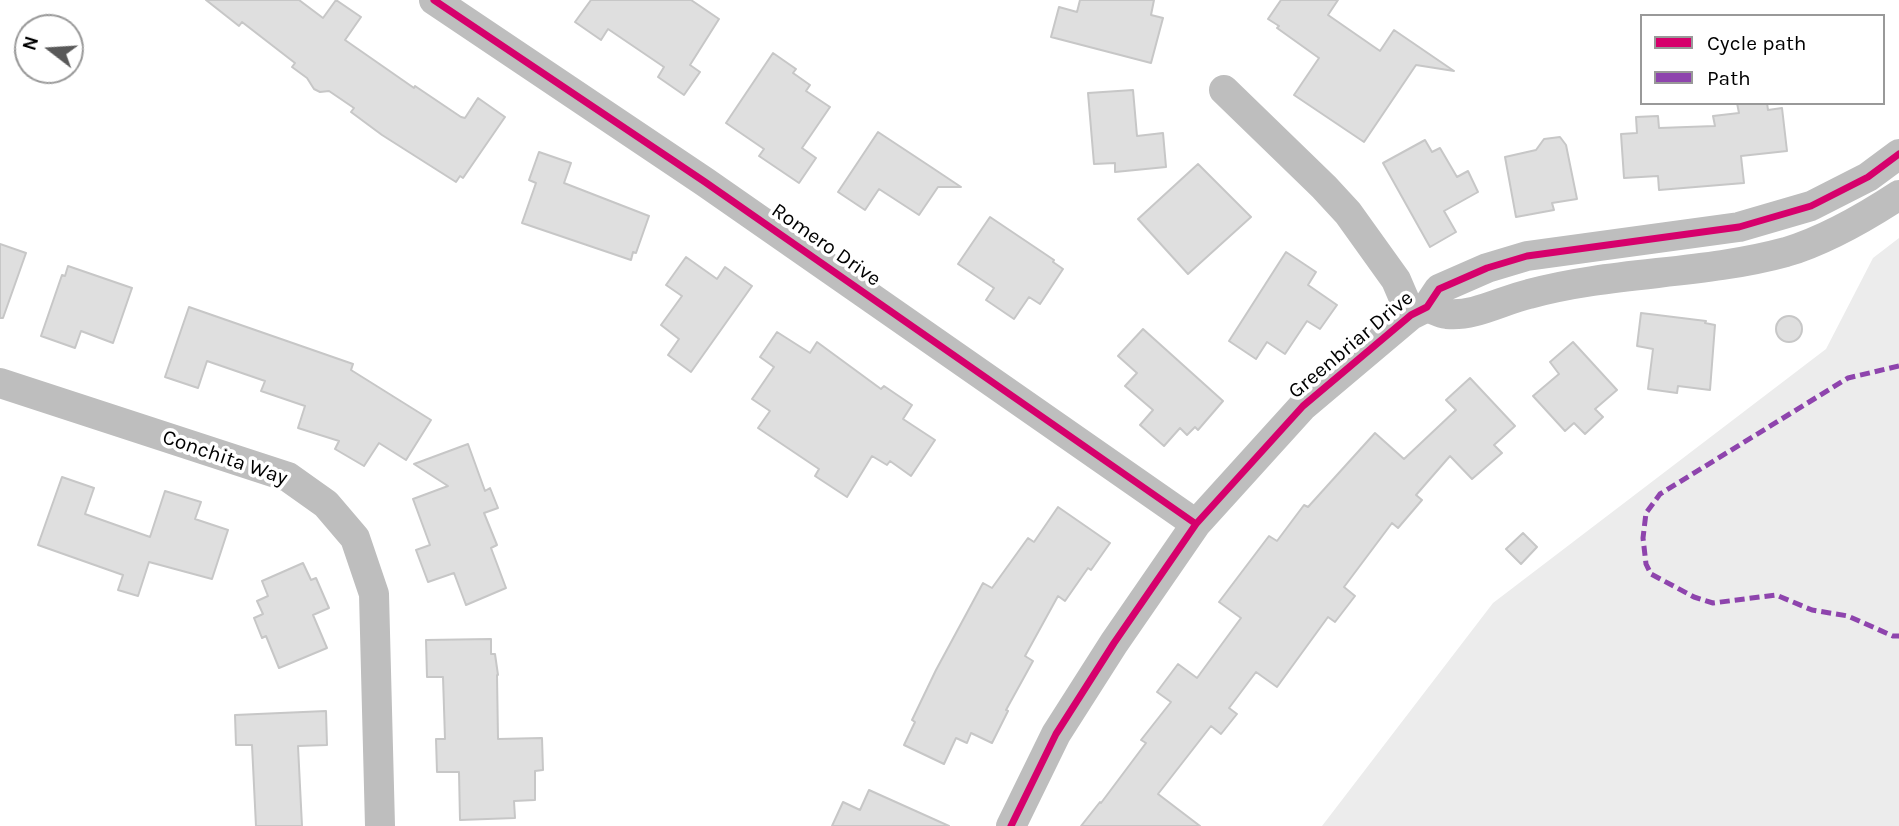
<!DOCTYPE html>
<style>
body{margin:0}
#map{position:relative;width:1899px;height:826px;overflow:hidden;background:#fff;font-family:Karla,sans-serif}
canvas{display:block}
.legend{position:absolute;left:1640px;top:14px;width:245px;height:91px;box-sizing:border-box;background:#fff;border:2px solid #999;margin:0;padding:9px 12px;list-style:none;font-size:21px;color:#000}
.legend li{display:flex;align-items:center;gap:14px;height:35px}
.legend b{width:35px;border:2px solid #999}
.north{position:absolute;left:14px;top:14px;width:70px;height:70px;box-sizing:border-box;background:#fff;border:2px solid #999;border-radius:50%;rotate:287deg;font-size:19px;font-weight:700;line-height:28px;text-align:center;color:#000}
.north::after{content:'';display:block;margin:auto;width:24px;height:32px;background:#595959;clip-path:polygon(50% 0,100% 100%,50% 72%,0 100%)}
</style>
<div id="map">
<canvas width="1899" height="826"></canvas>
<ul class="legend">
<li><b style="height:9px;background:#d6006c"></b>Cycle path</li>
<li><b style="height:9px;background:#8e44ad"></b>Path</li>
</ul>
<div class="north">N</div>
</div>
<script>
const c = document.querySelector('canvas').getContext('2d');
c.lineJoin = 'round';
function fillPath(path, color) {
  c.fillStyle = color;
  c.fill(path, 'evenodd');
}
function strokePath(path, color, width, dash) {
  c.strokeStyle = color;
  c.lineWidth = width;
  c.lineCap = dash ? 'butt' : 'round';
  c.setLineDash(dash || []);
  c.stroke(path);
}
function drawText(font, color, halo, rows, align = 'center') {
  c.font = font + ' Karla,sans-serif';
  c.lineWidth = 7;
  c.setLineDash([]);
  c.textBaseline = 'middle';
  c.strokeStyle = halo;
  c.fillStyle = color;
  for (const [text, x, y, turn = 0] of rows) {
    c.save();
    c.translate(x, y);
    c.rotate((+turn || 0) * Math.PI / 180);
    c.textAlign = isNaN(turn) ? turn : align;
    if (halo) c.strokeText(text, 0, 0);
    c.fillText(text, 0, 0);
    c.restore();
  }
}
fillPath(new Path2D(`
 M1899 238V826H1322L1493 603 1826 349 1873 258Z`), '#ececec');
const building = new Path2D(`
 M206 0H299L323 18 336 0 361 17 345 40 414 88 415 86 461 117 465 118 478 98 505 117 463 178 460 176 456 182 382 135 351 112 354 108 329 91 320 92 314 89 307 78 292 67 295 63 242 22 239 26Z
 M591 0H691L719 19 690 65 700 72 684 95 658 77 664 67 608 29 601 40 575 22Z
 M1080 0H1154L1151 15 1163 18 1151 63 1051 37 1059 7 1077 12Z
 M1281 0H1338L1328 15 1380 51 1394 30 1454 71 1416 65 1364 142 1294 95 1319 58 1277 28 1279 26 1268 19Z
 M773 53 796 69 793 73 810 85 806 91 830 107 802 148 816 158 799 183 759 156 764 149 726 123Z
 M1133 90 1137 136 1163 133 1166 167 1115 172V163L1094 164 1088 93Z
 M1737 103H1767L1768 110 1782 108 1787 151 1741 156 1744 183 1659 190 1658 176 1624 178 1621 134 1637 133 1636 117 1658 116 1659 128 1715 126 1713 116 1739 113Z
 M878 132 931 167 961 187H938L919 215 879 189 865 210 838 192Z
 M1560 137 1566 145 1577 199 1552 203 1554 210 1516 217 1505 157 1536 150 1544 139Z
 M1425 140 1432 152 1440 148 1457 177 1468 171 1478 192 1444 211 1456 232 1430 247 1383 163Z
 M539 152 571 163 564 183 649 216 636 253 633 252 631 260 522 223 536 183 529 180Z
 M1198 164 1251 217 1188 274 1138 219Z
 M990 217 1054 260 1053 262 1063 269 1040 304 1029 297 1014 319 986 300 994 288 958 264Z
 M0 244 26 253 3 318H0Z
 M1286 252 1316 272 1308 285 1337 305 1320 329 1307 321 1285 354 1267 342 1256 359 1229 341Z
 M686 257 717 279 725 267 752 286 691 372 668 355 679 339 661 325 682 296 666 285Z
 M68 266 132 288 113 343 81 331 75 348 41 336 62 275 65 276Z
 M189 307 353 364 351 370 431 420 406 460 379 443 364 466 335 449 339 441 298 428 305 406 261 391 265 381 207 361 198 388 165 377Z
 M1641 313 1706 321 1705 323 1715 325 1710 390 1678 386 1677 393 1648 389 1653 349 1637 346Z
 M1776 329a13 13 0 1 1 26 0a13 13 0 1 1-26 0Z
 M1143 329 1223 401 1198 430 1195 427 1187 435 1180 428 1164 446 1140 425 1153 410 1125 386 1137 373 1118 356Z
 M777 332 810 353 817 342 881 389 884 386 912 405 903 419 935 440 911 476 890 461 887 465 872 456 847 497 815 476 819 469 758 428 770 411 752 399 774 367 760 357Z
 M1573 342 1617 390 1595 409 1603 417 1585 434 1574 423 1565 431 1533 396 1559 374 1550 362Z
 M1470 378 1515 426 1494 445 1502 453 1472 479 1450 456 1416 495 1422 500 1398 528 1392 523 1344 587 1355 596 1335 622 1328 617 1277 687 1256 672 1229 708 1237 714 1221 734 1211 726 1158 794 1200 826H1081L1100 802 1101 803 1146 743 1141 740 1171 702 1157 692 1178 664 1197 678 1241 618 1219 602 1269 536 1277 541 1304 505 1308 507 1375 433 1404 459 1456 410 1446 400Z
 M468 444 485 491 490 488 498 508 484 513 497 545 491 548 506 588 466 605 454 573 428 582 416 550 430 545 413 499 448 486 414 464Z
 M62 477 94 488 85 514 150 537 165 491 201 502 195 519 228 530 212 579 149 562 138 596 118 590 123 575 38 545Z
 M1058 507 1110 543 1091 570 1088 568 1065 601 1058 596 1025 656 1033 661 1006 710 1008 711 992 743 971 733 967 743 956 738 944 764 904 745 915 722 912 720 936 670 983 583 992 588 1028 538 1034 542Z
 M1523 533 1537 547 1521 564 1506 549Z
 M303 563 311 580 316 578 329 608 313 615 327 648 279 668 266 636 262 638 254 618 263 614 257 601 268 596 262 581Z
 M491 639V654H495L498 675H497L498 739 542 738 543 770 535 771V800L514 801 515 818 460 820 459 772H437L436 739H445L443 677H427L426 640Z
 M326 711 327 745 298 746 302 826H256L252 745H236L235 715Z
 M869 790 949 826H832L843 802 860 810Z`);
fillPath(building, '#dfdfdf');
strokePath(building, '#c7c7c7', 2);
strokePath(new Path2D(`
 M434 0 705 182 1196 524
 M1224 90 1324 187 1348 213 1396 280 1411 315
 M1427 307C1433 309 1440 313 1447 314 1474 317 1503 300 1529 294 1613 271 1702 275 1786 252 1826 240 1864 218 1899 195
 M0 383 288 477 326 504 355 538 374 594 380 826
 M1011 826 1056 734 1114 643 1196 524 1303 406 1411 315 1427 307 1439 289 1487 268 1527 256 1739 227 1811 206 1868 177 1899 154`), '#bebebe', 30);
strokePath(new Path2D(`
 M1899 366 1848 378 1660 494 1646 513 1643 538 1646 564 1651 574 1694 597 1713 603 1776 595 1812 610 1848 616 1893 636H1899`), '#8e44ad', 5, [10, 5]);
strokePath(new Path2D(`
 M434 0 705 182 1196 524
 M1011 826 1056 734 1114 643 1196 524 1303 406 1411 315 1427 307 1439 289 1487 268 1527 256 1739 227 1811 206 1868 177 1899 154`), '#d6006c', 7);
drawText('21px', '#000', '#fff', [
 ["Romero Drive",826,245,35],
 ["Greenbriar Drive",1351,345,-40],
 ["Conchita Way",225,458,19]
]);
</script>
